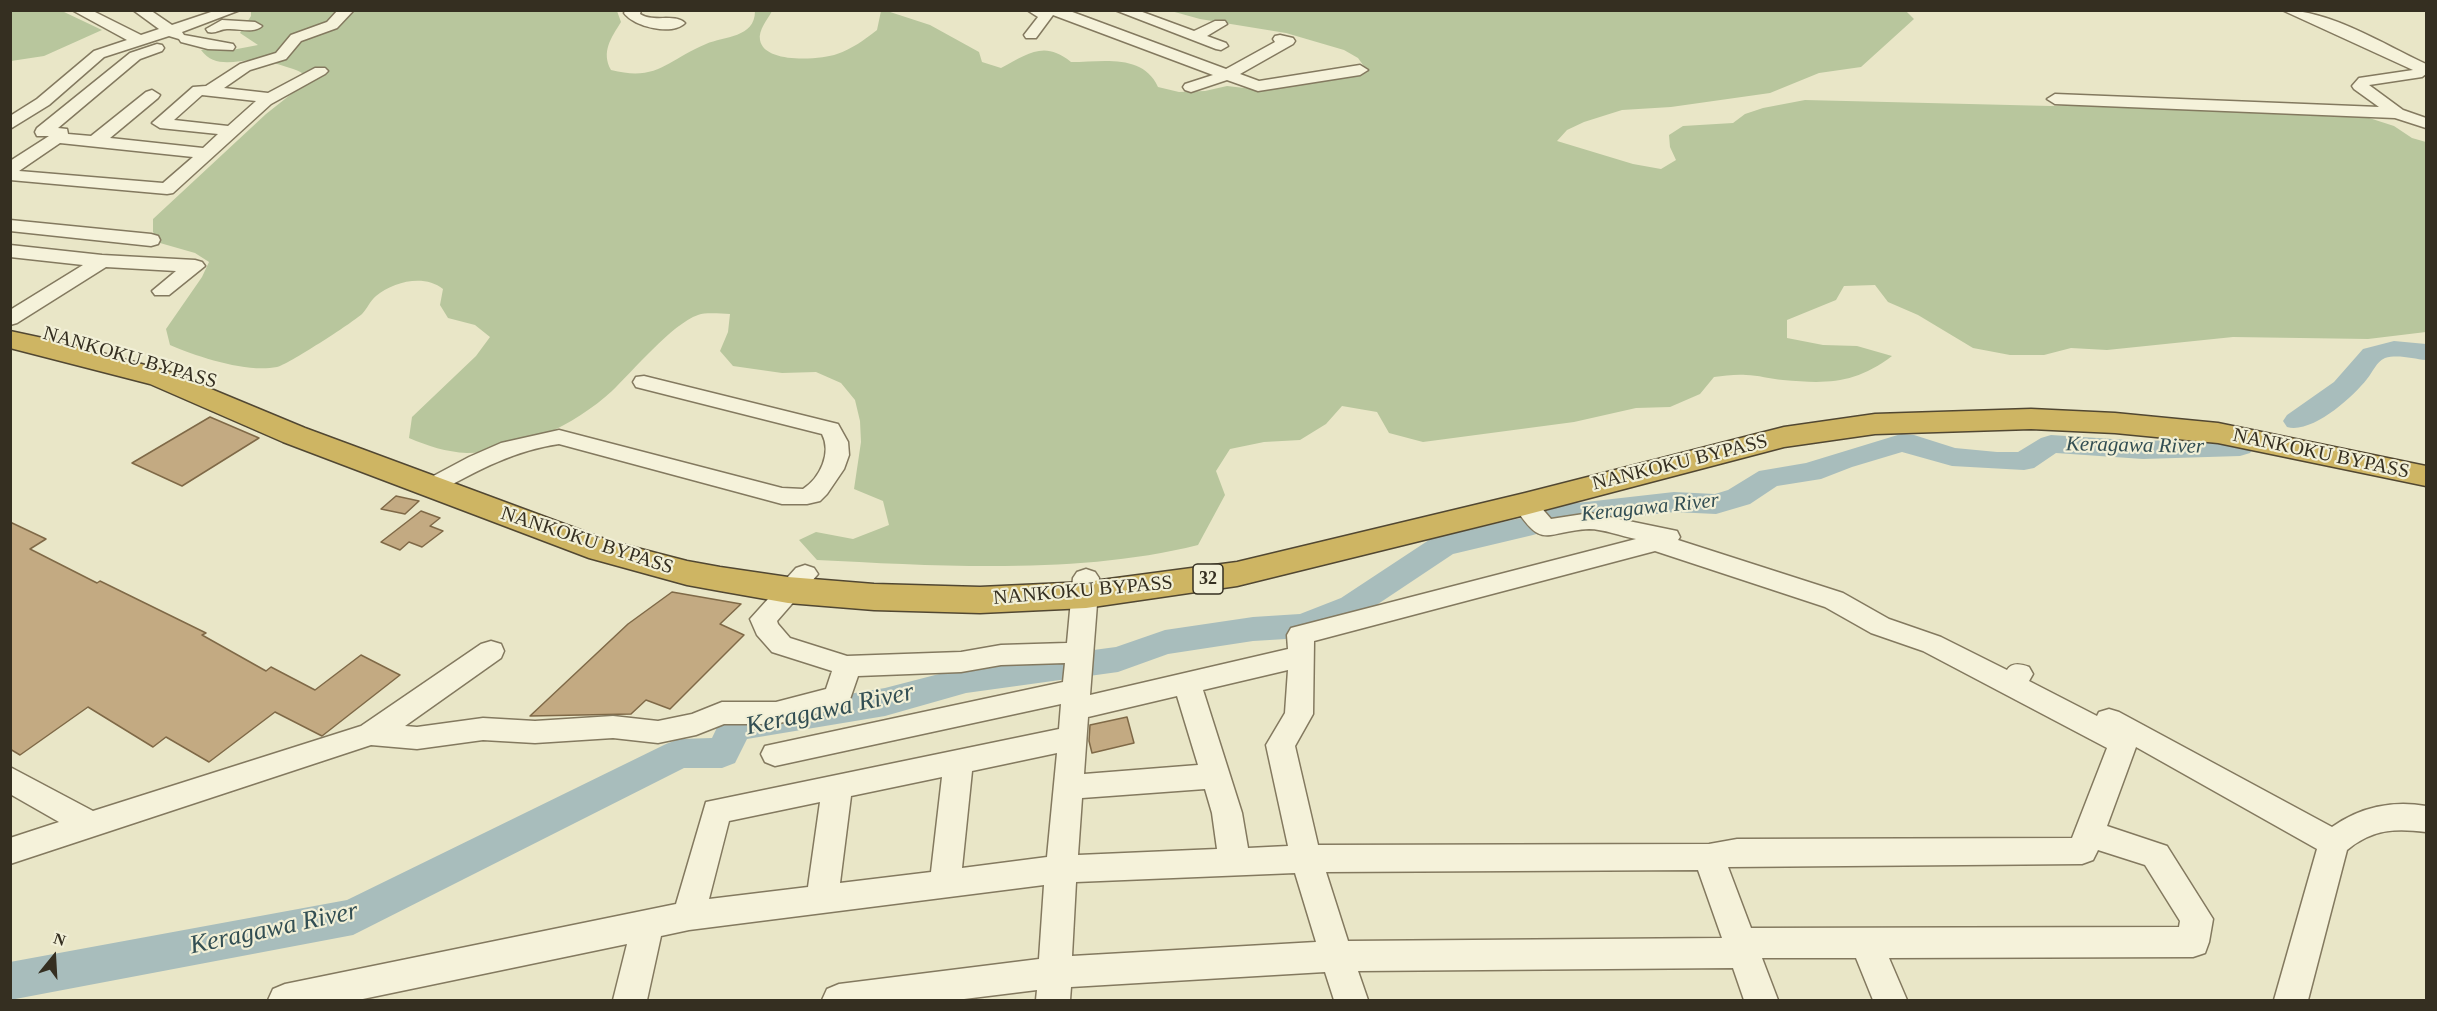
<!DOCTYPE html>
<style>
body{margin:0}
#map{position:relative;width:2437px;height:1011px;overflow:hidden;background:#e9e6c7;font-family:"Times New Roman",serif}
canvas{display:block}
.frame{position:absolute;inset:0;border:12px solid #352f21;pointer-events:none}
.north{position:absolute;left:24px;top:927px;width:60px;height:60px;-webkit-text-stroke:4px #f1efd6;paint-order:stroke;rotate:18deg;font-size:16px;font-weight:700;line-height:24px;text-align:center;color:#352f21}
.north::after{content:'';display:block;margin:auto;width:21px;height:27px;background:#352f21;clip-path:polygon(50% 0,100% 100%,50% 72%,0 100%)}
</style>
<div id="map">
<canvas width="2437" height="1011"></canvas>
<div class="frame"></div>
<div class="north">N</div>
</div>
<script>
const c = document.querySelector('canvas').getContext('2d');
c.lineJoin = 'round';
function fillPath(path, color) {
  c.fillStyle = color;
  c.fill(path, 'evenodd');
}
function strokePath(path, color, width, dash) {
  c.strokeStyle = color;
  c.lineWidth = width;
  c.lineCap = dash ? 'butt' : 'round';
  c.setLineDash(dash || []);
  c.stroke(path);
}
function drawText(font, color, halo, rows, align = 'center') {
  c.font = font + ' "Times New Roman",serif';
  c.lineWidth = 4.5;
  c.setLineDash([]);
  c.textBaseline = 'middle';
  c.strokeStyle = halo;
  c.fillStyle = color;
  for (const [text, x, y, turn = 0] of rows) {
    c.save();
    c.translate(x, y);
    c.rotate((+turn || 0) * Math.PI / 180);
    c.textAlign = isNaN(turn) ? turn : align;
    if (halo) c.strokeText(text, 0, 0);
    c.fillText(text, 0, 0);
    c.restore();
  }
}
fillPath(new Path2D(`
 M1905 10 1914 19 1861 67 1819 73 1770 93 1671 107 1622 110 1584 122 1567 130 1557 141 1633 164 1661 169 1676 160 1670 147 1669 135 1683 126 1733 123 1745 114 1763 108 1805 100 2051 106 2149 100 2363 116 2394 126 2412 138 2426 142V332L2368 339 2233 337 2107 350 2071 348 2044 355H2010L1973 348 1918 315 1888 302 1875 285 1844 286 1836 300 1787 320V338L1823 345 1857 346 1892 356C1855 384 1827 384 1783 380 1770 379 1758 375 1746 375 1736 374 1724 376 1714 377L1700 394 1670 407 1636 408 1574 422 1423 442 1389 433 1377 412 1342 406 1326 424 1300 440 1264 442 1230 449 1216 471 1225 495 1198 545C1079 575 939 566 817 560L799 540 816 532 853 539 889 525 883 501 854 489 861 442 860 421 855 400 841 383 816 372 782 373 733 366 720 351 728 332 730 314C721 314 707 312 698 315 672 324 633 371 612 391 575 425 517 453 467 453 446 452 428 446 409 438L412 417 476 356 490 337 475 325 448 318 440 305 443 289C425 274 394 281 376 296 370 301 367 309 362 314 352 323 287 365 277 367 246 373 198 357 170 345L166 329 202 277 209 262 195 253 160 243 153 232V219L266 114 309 80C303 72 299 71 290 68 277 64 267 60 253 60 234 61 214 68 201 50L216 48 232 50 258 45 240 33 251 16V11H617L621 22C611 38 601 52 611 70 658 82 667 60 706 44 724 36 755 38 755 11H772C768 19 758 30 760 40 764 64 820 60 837 54 852 49 864 40 877 30L881 11H887L930 25 979 52 982 62 1001 68C1028 54 1044 40 1071 62 1102 62 1143 53 1158 87L1179 92 1205 91 1227 86 1253 89 1368 72 1358 58 1344 50 1286 33 1200 19 1171 11Z
 M10 11H62L102 30 44 56 11 61Z`), '#b8c69d');
fillPath(new Path2D(`
 M2394 341 2426 344V360C2414 359 2398 354 2385 358 2376 362 2373 372 2367 379 2352 398 2312 434 2287 427L2283 421 2287 415 2334 382 2363 349Z
 M1901 434 1914 435 1955 448 1997 452H2018L2041 438 2051 435 2143 441 2240 438 2250 441 2254 447 2250 453 2240 456 2143 459 2056 453 2034 468 2024 470 1952 466 1902 452 1852 467 1821 479 1777 486 1750 504 1716 514 1674 512 1568 524 1533 535 1453 554 1363 614 1303 638 1253 641 1168 654 1118 672 966 693 885 716 747 739 735 763 722 768H684L353 935 10 1000V962L347 900 666 744 679 739 712 738 722 717 735 713 885 688 966 667 1116 647 1165 630 1253 617 1300 614 1341 598 1432 538 1534 515 1568 504 1674 492 1715 494 1728 490 1759 471 1806 463Z`), '#a8bdbc');
const building = new Path2D(`
 M210 417 259 438 182 486 132 463Z
 M396 496 419 501 405 514 381 509Z
 M421 511 440 518 430 526 443 531 422 547 409 542 400 550 381 542Z
 M10 522 46 539 30 549 97 583 100 581 206 633 202 635 266 671 271 667 315 690 361 655 400 675 322 736 275 712 209 762 166 737 153 747 88 707 20 755 10 749Z
 M672 592 741 604 720 624 744 635 670 709 646 700 631 714 530 716 628 624Z
 M1127 717 1134 743 1092 753 1089 741 1090 725Z`);
fillPath(building, '#c3aa82');
strokePath(building, '#7f6947', 1.5);
const minor = new Path2D(`
 M72 10H91L141 35 159 29 133 10H150L172 25 217 10H240L182 32 184 35 233 44 235 47 233 50 208 49 181 42 179 39 169 36 104 57 49 105 10 129V116L37 99 94 51 127 40Z
 M338 10H354L337 28 301 41 286 59 250 70 224 88 268 93 315 68H325L328 71 325 74 271 104 173 193 167 194 10 180V161L49 136H37L35 132 37 128 130 53 157 44 162 45 164 48 162 51 140 59 58 128 67 129 68 134 91 136 146 92 152 90 160 95 158 98 110 138 203 148 218 134 160 128 152 123 193 87 206 86 240 64 276 53 291 35 327 22ZM202 95 256 101 228 126 174 120ZM60 143 193 157 163 183 19 171Z
 M626 10H641L640 14C654 23 674 13 685 23 673 36 634 27 624 13Z
 M1027 10H1067L1226 69 1275 42 1273 39 1275 36 1280 35 1293 38 1295 41 1293 44 1240 74 1259 81 1360 65 1368 70 1360 75 1258 91 1227 80 1191 92 1185 90 1183 87 1185 84 1213 75 1053 15 1036 38H1026L1024 35 1038 17Z
 M1115 10H1137L1194 31 1215 21H1225L1227 24 1207 36 1226 43 1228 46 1221 50 1216 49Z
 M2282 10C2330 10 2383 44 2426 64V74L2422 77 2369 85 2403 110 2426 118V128L2395 118 2055 104 2047 99 2055 94 2379 107 2354 89 2352 86 2359 78 2413 70Z
 M222 20 255 22 262 26C254 34 239 28 227 29 220 29 216 34 208 32L206 29Z
 M10 220 151 234 158 236 160 240 158 244 151 246 10 231Z
 M10 245 102 255 195 260 202 262 205 266 169 295H155L152 291 176 271 106 267 17 323 10 325V310L83 265 10 257Z
 M644 376 838 424 848 442 849 455 844 469 827 494 820 501 807 504H782L559 444C516 450 478 470 440 491L432 494 424 491 420 486 424 481 469 457 501 443 559 430 782 488 803 489C820 478 832 453 822 434L636 387 633 382 636 377Z
 M1525 496 1533 498 1551 519 1590 513 1677 531 1680 537 1678 540 1843 593 1889 619 1941 637 2007 670C2012 662 2021 664 2029 667L2033 674 2029 681 2097 716 2099 712 2109 709 2119 712 2332 827C2360 807 2393 800 2426 806V832C2395 828 2372 829 2347 850L2308 1000H2274L2317 849 2136 747 2107 826 2167 846 2213 919 2209 942 2205 953 2193 957 1889 958 1907 1000H1873L1856 958H1762L1778 1000H1744L1733 968 1358 971 1368 1000H1334L1325 972 1071 987 1070 1000H1036L1037 990 956 1000H822L827 989 839 984 1039 959 1044 885 689 930 661 936 647 1000H613L627 944 358 1000H268L273 989 285 984 676 904 706 802 1059 729 1061 704 775 766 765 762 761 754 765 746 1063 682 1065 663 1001 665 961 672 858 676 848 705 776 724H724L696 735 658 743 613 738 535 743 483 740 417 749 371 745 10 864V838L59 822 10 794V767L93 811 361 726 481 644 491 641 501 644 504 651 501 658 405 726 417 727 483 718 535 721 613 716 658 721 692 714 722 702H776L826 689 832 671 772 652 757 635 750 619 796 568 805 565 814 568 818 574 777 621 778 624 790 638 847 656 961 652 1001 645 1067 643 1073 578 1077 572 1086 569 1095 572 1099 578 1090 695 1288 649 1287 635 1291 628 1636 539C1621 536 1603 529 1589 529 1545 531 1543 552 1513 504L1517 498ZM1655 551 1825 607 1871 633 1923 651 2107 748 2072 838 1737 839 1709 844 1318 845 1295 746 1313 714 1314 641ZM1288 670 1285 713 1266 745 1288 846 1248 848 1242 813 1203 690ZM1177 696 1198 765 1084 774 1088 717ZM1057 753 1047 857 962 868 972 771ZM942 777 931 872 840 883 851 796ZM1205 789 1212 813 1217 849 1078 855 1082 798ZM820 802 808 887 709 899 729 821ZM2098 850 2145 865 2180 921 2179 927 1751 928 1728 867 2082 864 2093 860ZM1698 870 1722 938 1348 941 1326 872ZM1295 873 1316 942 1072 956 1076 882Z`);
const highway = new Path2D(`
 M10 331 66 343 170 372 305 428 610 541 687 561 720 567 788 577 874 584 980 587 1086 582 1237 562 1525 493 1784 427 1875 414 2031 409 2115 413 2218 423 2426 466V486L2218 443 2115 433 2031 429 1875 434 1784 447 1525 515 1237 586 1086 608 980 613 874 610 788 603 720 591 687 585 589 558 283 442 150 384 10 348Z`);
strokePath(minor, '#83795f', 3);
strokePath(highway, '#514732', 3);
fillPath(minor, '#f5f2da');
fillPath(highway, '#ceb563');
for (const [x, y, w] of [
 [1208,579,30]
]) {
  const box = new Path2D();
  box.roundRect(x - w / 2, y - 15, w, 30, 4.5);
  c.fillStyle = '#f1efd6';
  c.fill(box);
  strokePath(box, '#352f21', 1.5);
}
drawText('bold 18px', '#352f21', null, [
 ["32",1208,579]
]);
drawText('20px', '#352f21', '#f1efd6', [
 ["NANKOKU BYPASS",130,358,16],
 ["NANKOKU BYPASS",2321,454,12],
 ["NANKOKU BYPASS",1680,463,-14],
 ["NANKOKU BYPASS",587,541,18],
 ["NANKOKU BYPASS",1083,591,-5]
]);
drawText('italic 21px', '#324e53', '#f1efd6', [
 ["Keragawa River",2135,446,1],
 ["Keragawa River",1650,508,-6]
]);
drawText('italic 26px', '#324e53', '#f1efd6', [
 ["Keragawa River",830,710,-12],
 ["Keragawa River",274,929,-12]
]);
</script>
